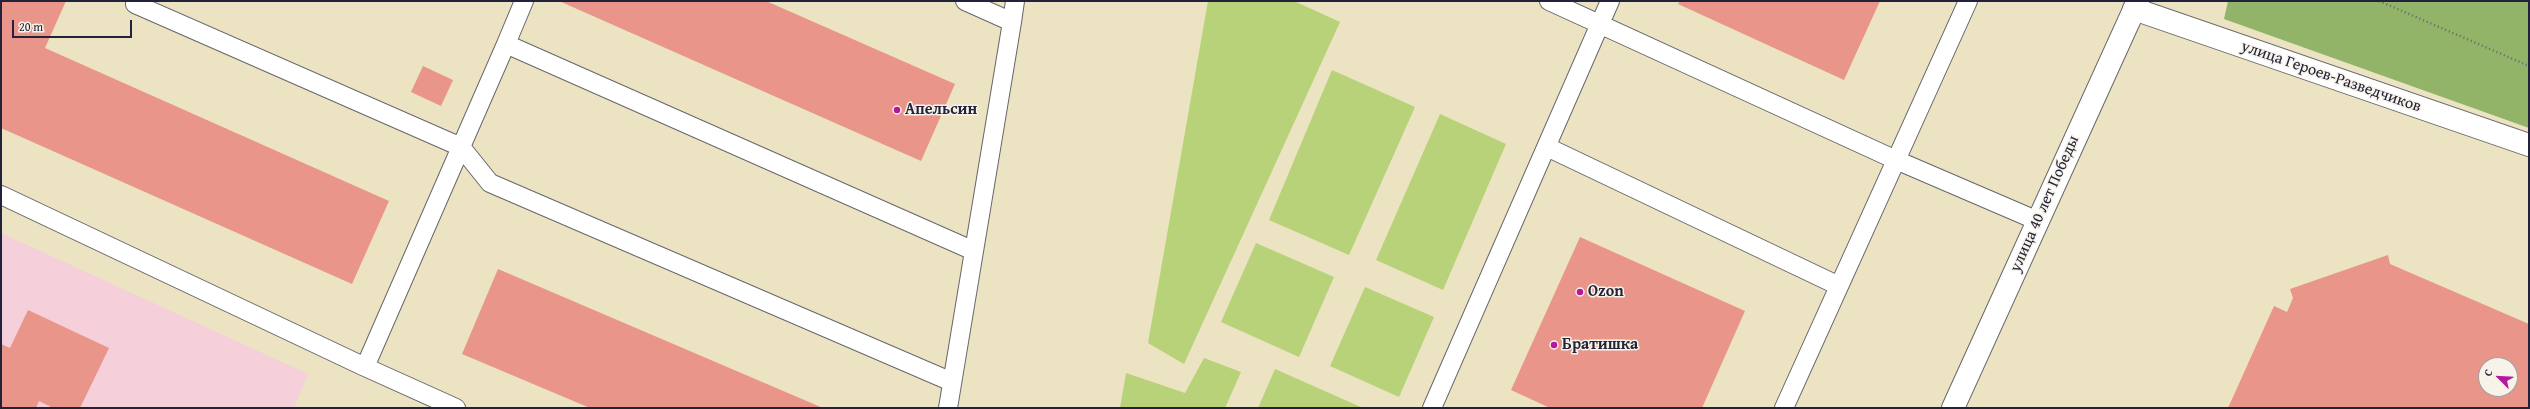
<!DOCTYPE html>
<meta charset="utf-8">
<style>
body{margin:0}
#map{position:relative;width:2530px;height:409px;overflow:hidden;background:#ebe3c2;font-family:"Gentium Book Plus",serif}
canvas{display:block}
.frame{position:absolute;inset:0;border:2px solid #22223b;pointer-events:none}
.north{position:absolute;left:2478px;top:357px;width:40px;height:40px;box-sizing:border-box;background:#f7f3e8;border:1px solid #a29fa3;border-radius:50%;rotate:294deg;font-size:11px;font-weight:700;line-height:16px;text-align:center;color:#22223b}
.north::after{content:'';display:block;margin:auto;width:14px;height:18px;background:#b5179e;clip-path:polygon(50% 0,100% 100%,50% 72%,0 100%)}
.scale{position:absolute;left:12px;top:20px;width:120px;height:18px;box-sizing:border-box;border:2px solid #22223b;border-top:0;padding-left:5px;font-size:12px;line-height:14px;white-space:nowrap;color:#22223b;-webkit-text-stroke:3px #f7f3e8;paint-order:stroke}
</style>
<div id="map">
<canvas width="2530" height="409"></canvas>
<div class="frame"></div>
<div class="north">С</div>
<div class="scale">20 m</div>
</div>
<script>
const c = document.querySelector('canvas').getContext('2d');
c.lineJoin = 'round';
function fillPath(path, color) {
  c.fillStyle = color;
  c.fill(path, 'evenodd');
}
function strokePath(path, color, width, dash) {
  c.strokeStyle = color;
  c.lineWidth = width;
  c.lineCap = dash ? 'butt' : 'round';
  c.setLineDash(dash || []);
  c.stroke(path);
}
function drawText(font, color, halo, rows, align = 'center') {
  c.font = font + ' "Gentium Book Plus",serif';
  c.lineWidth = 3;
  c.setLineDash([]);
  c.textBaseline = 'middle';
  c.strokeStyle = halo;
  c.fillStyle = color;
  for (const [text, x, y, turn = 0] of rows) {
    c.save();
    c.translate(x, y);
    c.rotate((+turn || 0) * Math.PI / 180);
    c.textAlign = isNaN(turn) ? turn : align;
    if (halo) c.strokeText(text, 0, 0);
    c.fillText(text, 0, 0);
    c.restore();
  }
}
fillPath(new Path2D(`
 M1 233 308 374 294 408H1Z`), '#f5cfd9');
fillPath(new Path2D(`
 M1208 1H1294L1340 22 1184 364 1148 343Z
 M1332 70 1415 107 1349 255 1269 220Z
 M1440 114 1506 144 1443 290 1376 260Z
 M1256 243 1334 277 1299 357 1221 322Z
 M1365 287 1434 317 1399 397 1330 366Z
 M1204 358 1241 372 1225 408H1120L1126 373 1185 393Z
 M1275 369 1363 408H1258Z`), '#b7d278');
fillPath(new Path2D(`
 M2228 1H2529V128L2224 19Z`), '#91b468');
fillPath(new Path2D(`
 M1 1H66L45 48 389 201 352 284 1 128Z
 M559 1H766L955 84 921 161Z
 M1680 1H1880L1844 80 1678 4Z
 M423 66 453 80 441 106 411 92Z
 M1580 237 1745 311 1702 408H1550L1511 390Z
 M2388 255 2390 264 2529 324V408H2228L2274 306 2287 312 2293 298 2290 289ZM2486 365H2510V389H2486Z
 M498 269 823 408H590L462 354Z
 M28 310 109 348 80 408H53L39 401 36 408H1V344L10 348Z`), '#e9958a');
const service = new Path2D(`
 M136 1 135 4 461 147 506 44
 M524 1 506 44 974 251
 M1549 1 1896 160 2038 221
 M1012 22 1015 1
 M1547 147 1839 286
 M1 195 365 367
 M456 408 365 367 461 147 490 183 952 382
 M948 408 1012 22 965 1
 M1432 408 1610 1
 M1784 408 1968 1`);
const minor = new Path2D(`
 M2134 9 2529 145`);
const tertiary = new Path2D(`
 M1953 408 2138 1`);
strokePath(service, '#68666a', 20);
strokePath(minor, '#68666a', 24);
strokePath(tertiary, '#68666a', 24);
strokePath(new Path2D(`
 M2379 1 2529 66`), '#68666a', 2.5, [1, 3]);
strokePath(service, '#fff', 18);
strokePath(minor, '#fff', 22);
strokePath(tertiary, '#fff', 22);
for (const [x, y, r, color] of [
 [897,110,4,"#b5179e"],
 [1580,292,4,"#b5179e"],
 [1554,345,4,"#b5179e"]
]) {
  const dot = new Path2D();
  dot.arc(x, y, r, 0, 2 * Math.PI);
  c.fillStyle = color;
  c.fill(dot);
  strokePath(dot, '#f7f3e8', 1.5);
}
drawText('16px', '#22223b', '#f7f3e8', [
 ["улица Героев-Разведчиков",2331,77,19],
 ["улица 40 лет Победы",2045,204,-66]
]);
drawText('bold 16px', '#22223b', '#f7f3e8', [
 ["Апельсин",905,110],
 ["Ozon",1588,292],
 ["Братишка",1562,345]
], 'left');
</script>
